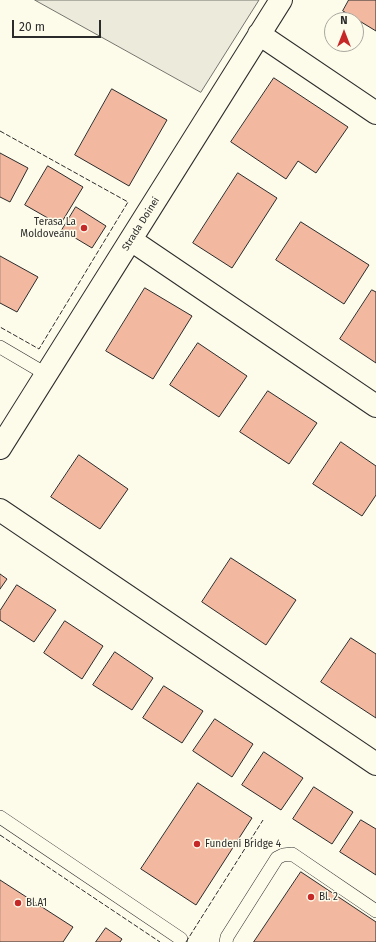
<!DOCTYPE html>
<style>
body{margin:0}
#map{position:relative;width:376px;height:942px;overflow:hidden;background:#fdfbea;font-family:"Fira Sans",sans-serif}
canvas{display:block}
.north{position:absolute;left:324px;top:12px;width:40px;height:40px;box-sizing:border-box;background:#fdfbea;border:1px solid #a9a89e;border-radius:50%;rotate:0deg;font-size:11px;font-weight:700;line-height:16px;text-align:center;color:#2b2b2b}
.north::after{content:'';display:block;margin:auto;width:14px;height:18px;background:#c62828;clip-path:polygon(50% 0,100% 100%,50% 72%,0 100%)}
.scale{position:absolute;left:12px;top:20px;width:89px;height:18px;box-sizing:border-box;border:2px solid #2b2b2b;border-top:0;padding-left:5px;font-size:12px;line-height:14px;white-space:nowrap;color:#2b2b2b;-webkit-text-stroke:3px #fdfbea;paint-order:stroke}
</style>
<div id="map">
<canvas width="376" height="942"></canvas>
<div class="north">N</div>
<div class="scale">20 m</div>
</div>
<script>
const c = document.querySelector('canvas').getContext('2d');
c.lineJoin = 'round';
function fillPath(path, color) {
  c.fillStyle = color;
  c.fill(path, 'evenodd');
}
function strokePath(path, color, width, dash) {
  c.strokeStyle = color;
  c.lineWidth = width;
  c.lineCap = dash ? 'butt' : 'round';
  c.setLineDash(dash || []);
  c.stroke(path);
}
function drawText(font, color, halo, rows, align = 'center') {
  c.font = font + ' "Fira Sans",sans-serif';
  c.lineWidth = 3;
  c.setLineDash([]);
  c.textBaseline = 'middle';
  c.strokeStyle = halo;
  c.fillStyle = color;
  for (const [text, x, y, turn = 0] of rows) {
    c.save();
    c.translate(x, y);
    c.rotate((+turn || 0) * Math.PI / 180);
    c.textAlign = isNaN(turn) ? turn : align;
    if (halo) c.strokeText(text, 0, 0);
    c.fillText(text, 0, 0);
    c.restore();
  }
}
const parking = new Path2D(`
 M35 0H259L201 92Z`);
fillPath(parking, '#eceadb');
strokePath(parking, '#74746e', 1);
const building = new Path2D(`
 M349 0H376V31L343 11Z
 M274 78 348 127 316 173 298 161 286 179 231 142Z
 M112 89 167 120 129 186 75 155Z
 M0 153 28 168 10 202 0 197Z
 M48 166 83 187 60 225 25 205Z
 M238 173 277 198 232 268 193 243Z
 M76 207 106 226 92 248 62 230Z
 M301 222 369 265 344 304 276 260Z
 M0 256 38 277 17 312 0 303Z
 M145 288 192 316 153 379 106 351Z
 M372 290 376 292V363L340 339Z
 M198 343 247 376 219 417 170 385Z
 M268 391 317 423 289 464 240 432Z
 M341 442 376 466V495L362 516 313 484Z
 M79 455 128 489 100 529 51 497Z
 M231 558 296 600 266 645 202 602Z
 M0 574 7 579 0 589Z
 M17 585 56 610 34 642 0 620V611Z
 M65 621 103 646 82 679 44 653Z
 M351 638 376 654V718L321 682Z
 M115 652 153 678 132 710 93 685Z
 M164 686 203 711 182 743 143 718Z
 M215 719 253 744 232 777 193 751Z
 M264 752 303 778 281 810 242 785Z
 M198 783 252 818 196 905 141 869Z
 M314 787 353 812 332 844 293 819Z
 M361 820 376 829V875L340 852Z
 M301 872 376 922V942H254Z
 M0 880 73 927 63 942H0Z
 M106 928 122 939 120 942H96Z`);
fillPath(building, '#f2b8a0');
strokePath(building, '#2b2b2b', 1);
const lane = new Path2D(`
 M0 347 46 374
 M0 817 181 939
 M226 942 227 937 277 858 283 855 292 854 376 911`);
const street = new Path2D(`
 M259 34 376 113
 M131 240 376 406
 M0 448 281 0
 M0 510 376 764`);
strokePath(lane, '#2b2b2b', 14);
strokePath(street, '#2b2b2b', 24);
strokePath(lane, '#fdfbea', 13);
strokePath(street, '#fdfbea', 22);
strokePath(new Path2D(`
 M0 131 128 202 39 349 0 327
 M0 835 160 942
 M186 942 263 820`), '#2b2b2b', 1, [5, 2]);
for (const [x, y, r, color] of [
 [84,228,4,"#c62828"],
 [197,844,4,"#c62828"],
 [311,897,4,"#c62828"],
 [18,903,4,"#c62828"]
]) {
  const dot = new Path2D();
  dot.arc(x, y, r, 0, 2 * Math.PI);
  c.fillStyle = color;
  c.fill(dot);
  strokePath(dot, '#fdfbea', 1.5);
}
drawText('10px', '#2b2b2b', '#fdfbea', [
 ["Terasa La",76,222,"right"],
 ["Moldoveanu",76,234,"right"],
 ["Fundeni Bridge 4",205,844],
 ["Bl. 2",319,897],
 ["Bl.A1",26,903]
], 'left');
drawText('10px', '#2b2b2b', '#fdfbea', [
 ["Strada Doinei",141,224,-58]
]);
</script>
